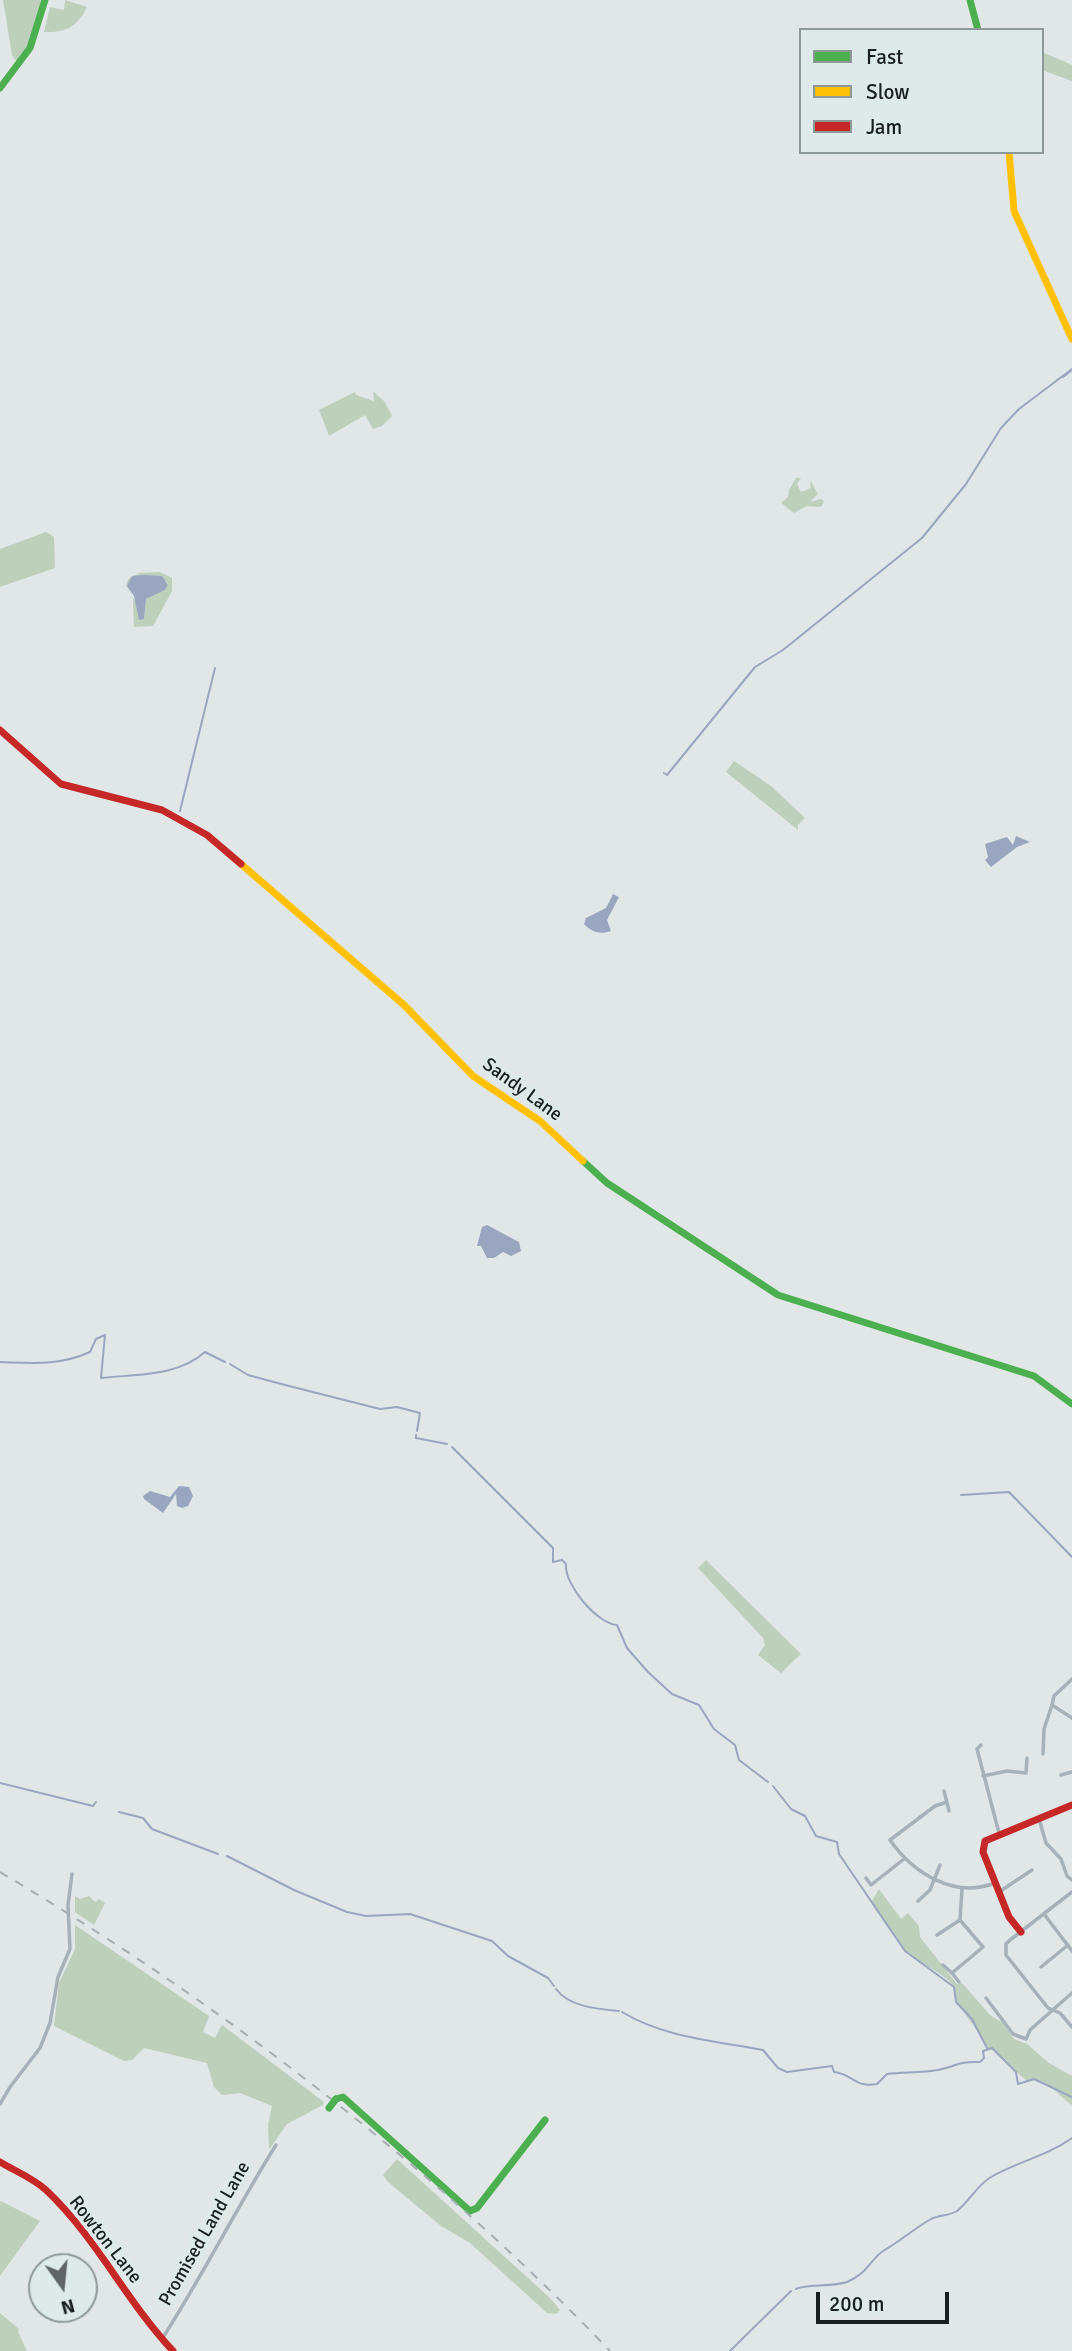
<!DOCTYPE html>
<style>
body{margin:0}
#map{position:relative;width:1072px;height:2351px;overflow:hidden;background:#e1e7e7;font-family:Signika,sans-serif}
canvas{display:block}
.legend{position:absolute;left:799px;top:28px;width:245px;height:126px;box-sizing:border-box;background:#dee9ea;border:2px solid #8f9898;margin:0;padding:9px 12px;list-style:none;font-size:21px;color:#191e1e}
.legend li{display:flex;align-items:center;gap:14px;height:35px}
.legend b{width:35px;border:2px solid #8f9898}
.north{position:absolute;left:28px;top:2253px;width:70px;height:70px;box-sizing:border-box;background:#dee9ea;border:2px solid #8f9898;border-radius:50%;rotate:165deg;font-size:19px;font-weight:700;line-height:28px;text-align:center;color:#191e1e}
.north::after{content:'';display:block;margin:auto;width:24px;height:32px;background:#5f6464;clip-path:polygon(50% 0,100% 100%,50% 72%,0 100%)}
.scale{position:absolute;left:816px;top:2292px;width:133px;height:32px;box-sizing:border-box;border:4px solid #191e1e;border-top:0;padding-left:9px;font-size:21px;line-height:24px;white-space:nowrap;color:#191e1e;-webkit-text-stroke:5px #dee9ea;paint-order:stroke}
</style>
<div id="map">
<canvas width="1072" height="2351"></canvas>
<ul class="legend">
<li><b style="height:9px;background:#4caf50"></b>Fast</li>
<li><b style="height:9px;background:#ffc107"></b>Slow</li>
<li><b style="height:9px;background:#c62828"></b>Jam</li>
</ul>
<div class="north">N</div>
<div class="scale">200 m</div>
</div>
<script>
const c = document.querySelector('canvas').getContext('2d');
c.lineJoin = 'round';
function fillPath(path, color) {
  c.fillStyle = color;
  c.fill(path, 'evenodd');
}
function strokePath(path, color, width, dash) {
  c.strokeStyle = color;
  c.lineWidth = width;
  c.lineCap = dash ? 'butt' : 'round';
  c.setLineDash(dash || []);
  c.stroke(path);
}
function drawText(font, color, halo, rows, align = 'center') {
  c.font = font + ' Signika,sans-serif';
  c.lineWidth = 7;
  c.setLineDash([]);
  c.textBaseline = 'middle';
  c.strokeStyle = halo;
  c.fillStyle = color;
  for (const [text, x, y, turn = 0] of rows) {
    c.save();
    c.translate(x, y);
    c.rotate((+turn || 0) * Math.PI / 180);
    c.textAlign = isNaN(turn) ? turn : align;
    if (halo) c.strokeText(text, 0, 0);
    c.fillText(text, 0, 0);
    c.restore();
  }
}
fillPath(new Path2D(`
 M3 0H43L35 37 20 60H15L12 55Z
 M65 0 87 7C77 27 66 33 44 32L50 7 64 10Z
 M1042 52 1072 65V81L1042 70Z
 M373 391 385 402 392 416 382 426 373 429 365 415 329 436 319 410 355 392 356 395 374 401Z
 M796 478H801L797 484 801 492 811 488 810 480 818 494 810 502 821 499 824 501 821 507 807 506 794 513 781 503 788 497 789 490Z
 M46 532 54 537 55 568 0 587V549Z
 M160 572 172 578V591L153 626 134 627 133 597 126 585 129 578 140 573ZM137 576H149L167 582 168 585 165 590 146 599 144 619 129 589Z
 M734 761 771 786 805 818 798 825V830L726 772Z
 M706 1560 801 1654 781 1673 758 1655 765 1645 763 1638 698 1568Z
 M879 1889 901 1919 908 1913 919 1926 920 1937 957 1984 962 1983 990 2015 1003 2023 1014 2039 1027 2044 1049 2063 1072 2076V2105C1058 2096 1047 2076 1028 2081 1015 2074 1002 2049 987 2049 981 2029 951 2004 954 1986 941 1971 920 1964 905 1951 901 1947 874 1908 871 1902Z
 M75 1896 80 1899 89 1896 95 1902 99 1899 105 1903 94 1925 75 1912Z
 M75 1925 209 2016 203 2032 215 2038 222 2025 324 2102 323 2105 287 2124 269 2150 268 2125 272 2106 240 2093 222 2095 214 2087 207 2063 144 2048 132 2060 124 2061 54 2026 59 1983 75 1949Z
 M397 2159 550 2298 560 2310 556 2314 547 2313 470 2243 441 2226 388 2182 383 2175Z
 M1 2201 40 2221 0 2276V2202Z
 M0 2313 19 2329 18 2332 27 2351H0Z`), '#becfbc');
fillPath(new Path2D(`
 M144 575 162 576 168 585 165 590 146 599 144 619 139 620 134 596 127 586 132 576Z
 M1016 836 1030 842 1017 847 991 867 985 860 988 857 985 844 1007 837 1013 845Z
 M613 894 619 897 607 920 611 931C601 935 591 932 584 924L586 918 606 908Z
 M487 1225 519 1242 521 1251 511 1256 503 1252 494 1258H487L481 1246H477L482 1227Z
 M179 1486 189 1487 193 1496 188 1506 182 1508 177 1506 176 1494 163 1513 144 1499 143 1496 150 1491 170 1497Z`), '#9aa5bf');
strokePath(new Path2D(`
 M1063 377 1072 370
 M664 773 667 775 755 667 783 650 922 538 966 484 1001 428 1019 409 1072 369
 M180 811 215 668
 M0 1362C32 1363 59 1366 90 1352L96 1339 105 1335 101 1378C136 1374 177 1377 205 1352L225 1362
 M230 1364 248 1375 285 1385 380 1409 397 1407 420 1413 417 1431
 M416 1435V1438L447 1444
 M452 1447 553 1548V1562L562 1560 566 1564C564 1584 596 1623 617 1625L627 1648 648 1672 672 1694 699 1705 714 1729 735 1745 739 1760 768 1782
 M961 1495 1009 1492 1072 1557
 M0 1783 93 1806 96 1802
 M773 1786 791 1809 805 1816 816 1836 837 1842 839 1854 905 1951 954 1987 956 2002 972 2019 987 2048
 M119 1812 143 1818 152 1829 218 1854
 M227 1856 294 1890 347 1912 366 1916 410 1914 492 1941 508 1956 548 1978 554 1986
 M556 1989C569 2007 598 2009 619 2011
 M622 2012C665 2038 716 2041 763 2050L778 2068 787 2072 832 2066 834 2072C853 2074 854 2088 877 2084L887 2074C904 2072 921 2073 938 2070 957 2066 958 2061 980 2062L984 2058 983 2051 992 2048 1016 2072 1018 2084 1034 2079 1072 2097
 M796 2289C804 2284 833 2287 847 2282 867 2274 871 2259 883 2251 899 2242 915 2228 931 2219 939 2215 949 2216 957 2211 970 2201 976 2186 991 2177 1017 2162 1047 2156 1072 2138
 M730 2351 791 2291`), '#9aa5bf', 2);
strokePath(new Path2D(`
 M1052 1705 1054 1696 1072 1679
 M981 1745 977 1749 999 1833
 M1043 1754 1044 1729 1052 1705 1072 1718
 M1061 1775 1072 1772
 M983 1776 1007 1771 1026 1773 1027 1758
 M944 1791 949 1811
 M947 1802 935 1806 890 1840C913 1873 954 1899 995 1883
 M1039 1819 1046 1843 1061 1859 1067 1876 1072 1880
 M866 1878 871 1885 904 1859
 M999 1892 1032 1870
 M1072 1892 1010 1940 1006 1944V1955L1048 2008 1060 2013 1072 2027
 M918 1901 930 1890 940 1865
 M1044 1914 1072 1951
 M937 1935 960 1920
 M943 1965 952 1973
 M1041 1967 1068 1945
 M959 1982 952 1973 983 1947 960 1920 962 1889
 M986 1998 1013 2034 1026 2039 1030 2030 1072 1993
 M0 2104 10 2087 40 2048 50 2023 58 1977 70 1949 68 1905 72 1874
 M162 2339C203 2275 236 2209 276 2145`), '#a6b1b8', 3.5);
strokePath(new Path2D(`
 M970 0 978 30
 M0 88 30 48 45 0
 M583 1161 607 1183 778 1295 1034 1376 1072 1404
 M336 2099 343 2097 470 2211 477 2208 545 2120`), '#4caf50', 7);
strokePath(new Path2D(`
 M1009 152 1014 211 1072 339
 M241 864 404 1005 473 1076 540 1121 583 1161`), '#ffc107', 7);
strokePath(new Path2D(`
 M0 730 61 784 162 810 207 835 241 864
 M1021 1932 1009 1917 983 1852 985 1841 1072 1805
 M0 2162C15 2171 33 2178 46 2190 96 2237 126 2301 173 2351`), '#c62828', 7);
strokePath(new Path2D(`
 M0 1872C219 2002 434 2167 610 2351`), '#a6aeb1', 2, [9, 9]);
strokePath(new Path2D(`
 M329 2108 336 2099`), '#4caf50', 7);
drawText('19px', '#191e1e', '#dee9ea', [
 ["Sandy Lane",522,1090,36],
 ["Promised Land Lane",205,2234,-60],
 ["Rowton Lane",105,2240,52]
]);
</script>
